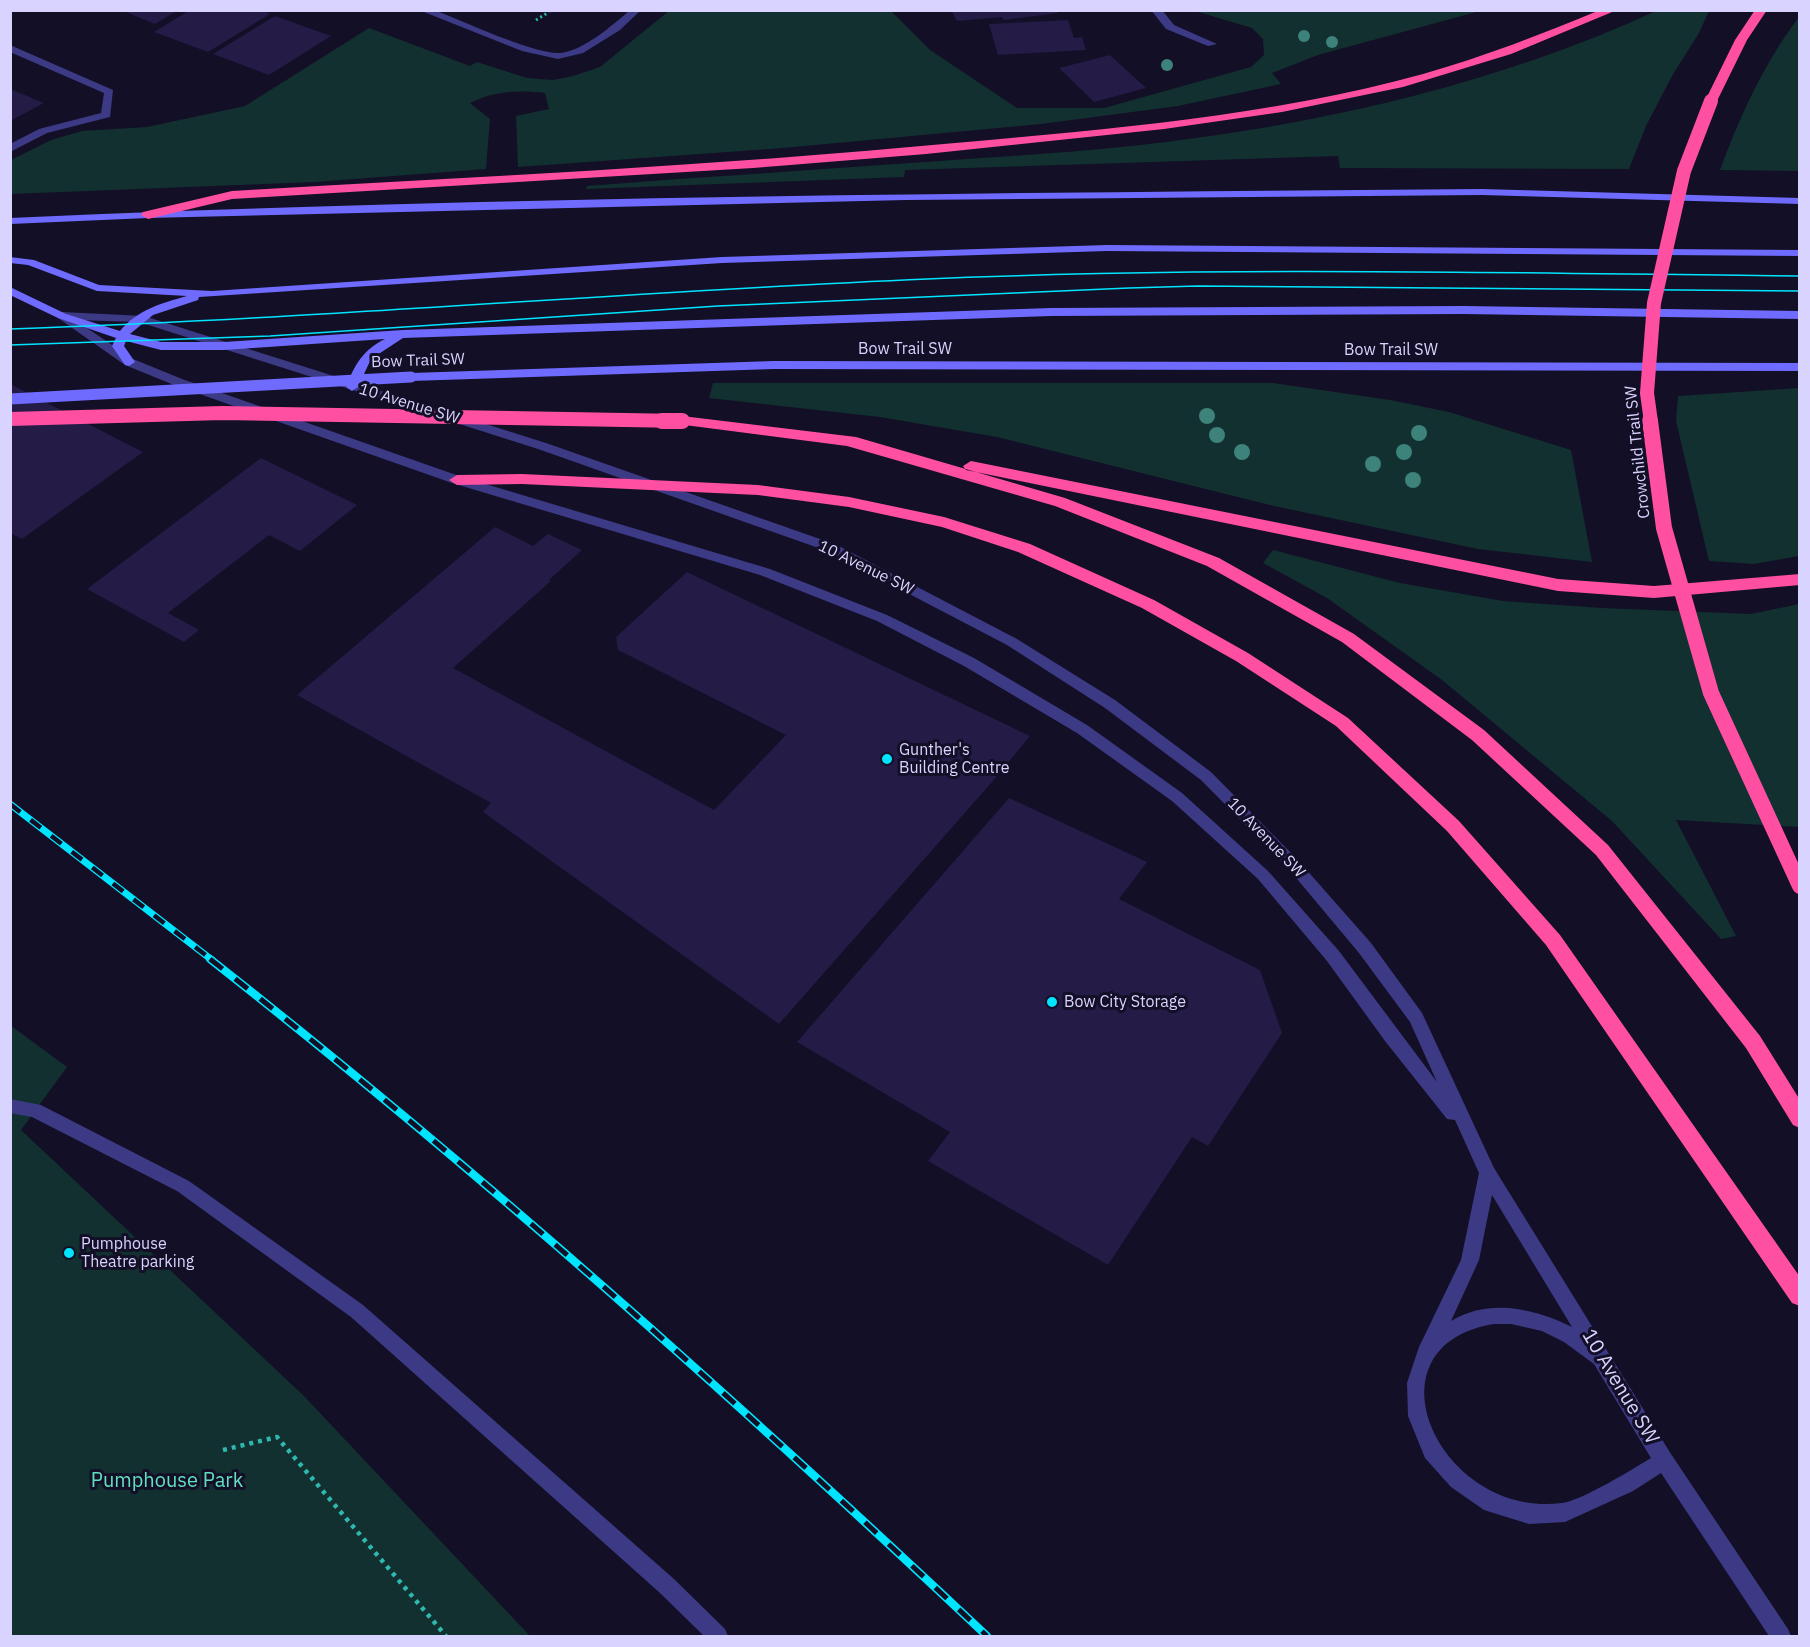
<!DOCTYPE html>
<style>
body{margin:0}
#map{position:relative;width:1810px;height:1647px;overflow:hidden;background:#130f26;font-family:"IBM Plex Sans",sans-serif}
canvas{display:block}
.frame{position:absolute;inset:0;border:12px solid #d9d4ff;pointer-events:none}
</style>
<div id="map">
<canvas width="1810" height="1647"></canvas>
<div class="frame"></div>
</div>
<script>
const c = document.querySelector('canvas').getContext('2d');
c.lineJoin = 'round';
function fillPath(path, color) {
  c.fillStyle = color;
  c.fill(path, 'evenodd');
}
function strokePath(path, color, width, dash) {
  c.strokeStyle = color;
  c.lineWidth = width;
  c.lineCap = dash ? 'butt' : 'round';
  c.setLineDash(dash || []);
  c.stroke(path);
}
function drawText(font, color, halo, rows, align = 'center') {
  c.font = font + ' "IBM Plex Sans",sans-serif';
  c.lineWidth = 6;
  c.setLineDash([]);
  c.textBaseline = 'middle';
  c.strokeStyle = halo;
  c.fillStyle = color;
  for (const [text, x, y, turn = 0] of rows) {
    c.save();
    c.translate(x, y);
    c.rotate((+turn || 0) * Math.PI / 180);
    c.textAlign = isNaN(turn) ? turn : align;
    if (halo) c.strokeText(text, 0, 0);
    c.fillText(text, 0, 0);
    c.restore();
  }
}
fillPath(new Path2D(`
 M670 10 891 11 930 50 1017 108H1104L1251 67 1264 55 1263 39 1252 28 1195 11H1480L1318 55 1272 73 1281 84 1178 106 1041 124 783 148 518 167 516 116 549 109 545 93C518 90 495 91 470 103L490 119 486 169 315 182 11 194V160L51 140 82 131 147 127 245 106 369 28 470 66 477 62 527 78 553 80 573 76 600 67Z
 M1656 11H1709L1699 33 1672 76 1646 126 1629 169 1340 168 1338 156 905 170 904 177 586 189 587 186C700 177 813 170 926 162 1006 156 1086 152 1166 142 1335 121 1501 82 1656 11Z
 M1799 17V171L1720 170C1740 116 1764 63 1799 17Z
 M713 383H1273L1390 400 1449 412 1571 450 1592 562 1478 549 1274 506 997 437 880 417 709 398Z
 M1799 388V556L1754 564 1709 561 1676 421 1678 396Z
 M1273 550 1400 583 1503 601 1602 608 1751 614 1799 604V827L1676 820 1736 936 1721 939 1612 821 1442 680 1327 598 1263 563Z
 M10 1025 67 1067 21 1130 304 1396 530 1636H11Z`), '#12302f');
fillPath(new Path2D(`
 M121 10H178L155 24Z
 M190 10H261L270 14 208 52 154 32Z
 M951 10H1056L1058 13 1004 20 1002 17 957 21Z
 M275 16 331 36 269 75 213 54Z
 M1068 20 1074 38 1082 37 1086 50 998 55 989 24Z
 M1110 55 1146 88 1094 102 1059 68Z
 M10 89 44 103 10 121Z
 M10 384 143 452 22 539 10 533Z
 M261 458 357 505 300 551 269 535 168 613 199 630 184 642 87 589Z
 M495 527 533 546 548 534 582 550 549 580 551 581 453 668 714 810 786 735 618 650 616 637 687 572 1030 736 992 782 779 1024 483 812 491 803 297 695Z
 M1009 798 1147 862 1119 899 1260 970 1282 1033 1208 1146 1192 1137 1108 1265 928 1161 950 1132 797 1042Z`), '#241b47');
strokePath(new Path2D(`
 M536 20 549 12`), '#2fb8b0', 3, [2, 3]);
strokePath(new Path2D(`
 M223 1450 277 1437 446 1636`), '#2fb8b0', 4.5, [4, 5]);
fillPath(new Path2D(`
 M10 45 113 90 110 117 47 133 10 152V144L39 129 101 113 104 93 10 52Z
 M10 1099 41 1105 189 1181 363 1305 674 1579 725 1629 728 1636H704L660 1593 351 1317 177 1191 32 1117 10 1113Z`), '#3d3a85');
fillPath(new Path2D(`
 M419 10H434C463 21 531 53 558 53 581 53 613 25 630 10H641L620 30 583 53 558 59 522 51Z
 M1151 10H1162L1174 25 1217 44 1208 46 1166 29Z
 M62 312 144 316 546 443 837 545 1017 639 1115 700 1211 772 1297 859 1371 943 1422 1013 1494 1168 1671 1454 1788 1629 1791 1636H1769L1661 1473 1633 1491 1565 1522 1529 1524 1484 1510 1451 1487 1425 1458 1408 1416 1407 1383 1419 1347 1461 1260 1479 1173 1455 1120 1447 1119 1385 1041 1327 961 1258 879 1172 801 1077 733 964 666 877 621 760 575 452 483 174 385 125 365 58 318 56 316ZM75 320 139 322 538 449 827 551 1007 645 1105 708 1201 780 1287 867 1359 953 1410 1022 1437 1082 1339 951 1268 871 1182 793 1087 725 974 658 887 615 770 569 462 477 182 379 133 359ZM1492 1195 1572 1327C1534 1308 1489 1298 1451 1321L1479 1260ZM1494 1324H1511L1542 1331 1564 1342 1594 1364 1651 1458C1631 1470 1583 1500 1562 1503 1440 1519 1360 1346 1494 1324Z`), '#3d3a85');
fillPath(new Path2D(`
 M1482 189 1800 198V204L1482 195 906 200 148 218 10 224V218C501 196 992 193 1482 189Z
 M1107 245 1800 250V256L1107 251 722 263 199 297 198 300 153 315 130 334 161 342H224L403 330 1051 308 1463 306 1800 311V319L1463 314 1051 316 403 338 371 359 358 387 352 391 346 387C355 364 363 350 385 339L224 350H161L126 341 124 346 135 362 129 366 125 365 112 346 116 338 58 318 10 295V287L66 314 120 331C137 310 162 303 187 296L97 291 28 265 10 263V257L34 260 99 285 212 291 722 257Z
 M774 361 1800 363V371L774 369 411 381 405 377 411 373Z`), '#6f6bff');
fillPath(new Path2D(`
 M1600 10H1617L1511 54 1403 87 1282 112 1164 129 926 154 753 168 232 199 148 219 141 215 143 212 232 191C473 177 714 166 955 143 1111 129 1271 116 1423 74 1483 57 1542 34 1600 10Z
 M1755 10H1767L1747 40 1717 101 1715 104H1707L1705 101 1735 40Z
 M682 416 856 437 1065 498 1219 558 1354 634 1484 730 1608 845 1760 1036 1800 1100V1128L1793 1125 1746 1048 1596 855 1472 740 1342 642 1207 566 1055 506 847 446 677 424 675 421Z
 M971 461 1558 579 1654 586 1800 574V585L1654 598 1558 591 966 470 963 466Z
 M522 474 758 485 849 497 944 517 1030 544 1154 600 1248 653 1348 718 1459 821 1560 935 1800 1277V1306L1792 1303 1546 945 1447 831 1336 726 1236 661 1142 608 1018 552 942 527 849 507 758 495 522 484 457 485 449 480 457 475Z`), '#ff4fa3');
strokePath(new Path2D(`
 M10 329C316 319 621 292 927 279 1218 266 1509 273 1800 276
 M10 345 270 336 718 306 1129 288 1198 286 1800 291`), '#00e5ff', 1.5);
const railFar1 = new Path2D(`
 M10 804 212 960`);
const rail = new Path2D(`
 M210 959C480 1171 737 1401 987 1636`);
strokePath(railFar1, '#00e5ff', 7);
strokePath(rail, '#00e5ff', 8);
strokePath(railFar1, '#130f26', 4.5, [13]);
strokePath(rail, '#130f26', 5, [16]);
strokePath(new Path2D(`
 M10 399 411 377`), '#6f6bff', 11);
strokePath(new Path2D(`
 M10 419 223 413 682 421
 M1651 422 1647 393 1654 303 1684 171 1711 101`), '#ff4fa3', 14);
strokePath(new Path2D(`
 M662 421H682
 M1650 421 1664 528 1711 693 1800 886`), '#ff4fa3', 16);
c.fillStyle = '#3d827b';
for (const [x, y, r] of [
 [1304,36,6],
 [1332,42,6],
 [1167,65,6],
 [1207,416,8],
 [1419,433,8],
 [1217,435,8],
 [1242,452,8],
 [1404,452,8],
 [1373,464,8],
 [1413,480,8]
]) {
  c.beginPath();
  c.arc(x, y, r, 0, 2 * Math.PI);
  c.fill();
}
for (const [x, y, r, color] of [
 [887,759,6,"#00e5ff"],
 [1052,1002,6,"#00e5ff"],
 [69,1253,6,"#00e5ff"]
]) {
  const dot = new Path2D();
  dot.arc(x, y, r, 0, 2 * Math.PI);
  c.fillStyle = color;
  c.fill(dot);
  strokePath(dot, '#130f26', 2);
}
drawText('16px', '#d9d4ff', '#130f26', [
 ["Bow Trail SW",905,349],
 ["Bow Trail SW",1391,350],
 ["Bow Trail SW",418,361,-2],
 ["10 Avenue SW",409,404,17],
 ["Crowchild Trail SW",1638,452,-96],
 ["10 Avenue SW",866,568,26],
 ["10 Avenue SW",1266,838,46]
]);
drawText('16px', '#d9d4ff', '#130f26', [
 ["Gunther's",899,750],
 ["Building Centre",899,768],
 ["Bow City Storage",1064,1002],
 ["Pumphouse",81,1244],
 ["Theatre parking",81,1262]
], 'left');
drawText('20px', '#d9d4ff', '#130f26', [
 ["10 Avenue SW",1620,1387,59]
]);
drawText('20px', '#5fe0c0', '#130f26', [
 ["Pumphouse Park",167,1481]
]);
</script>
